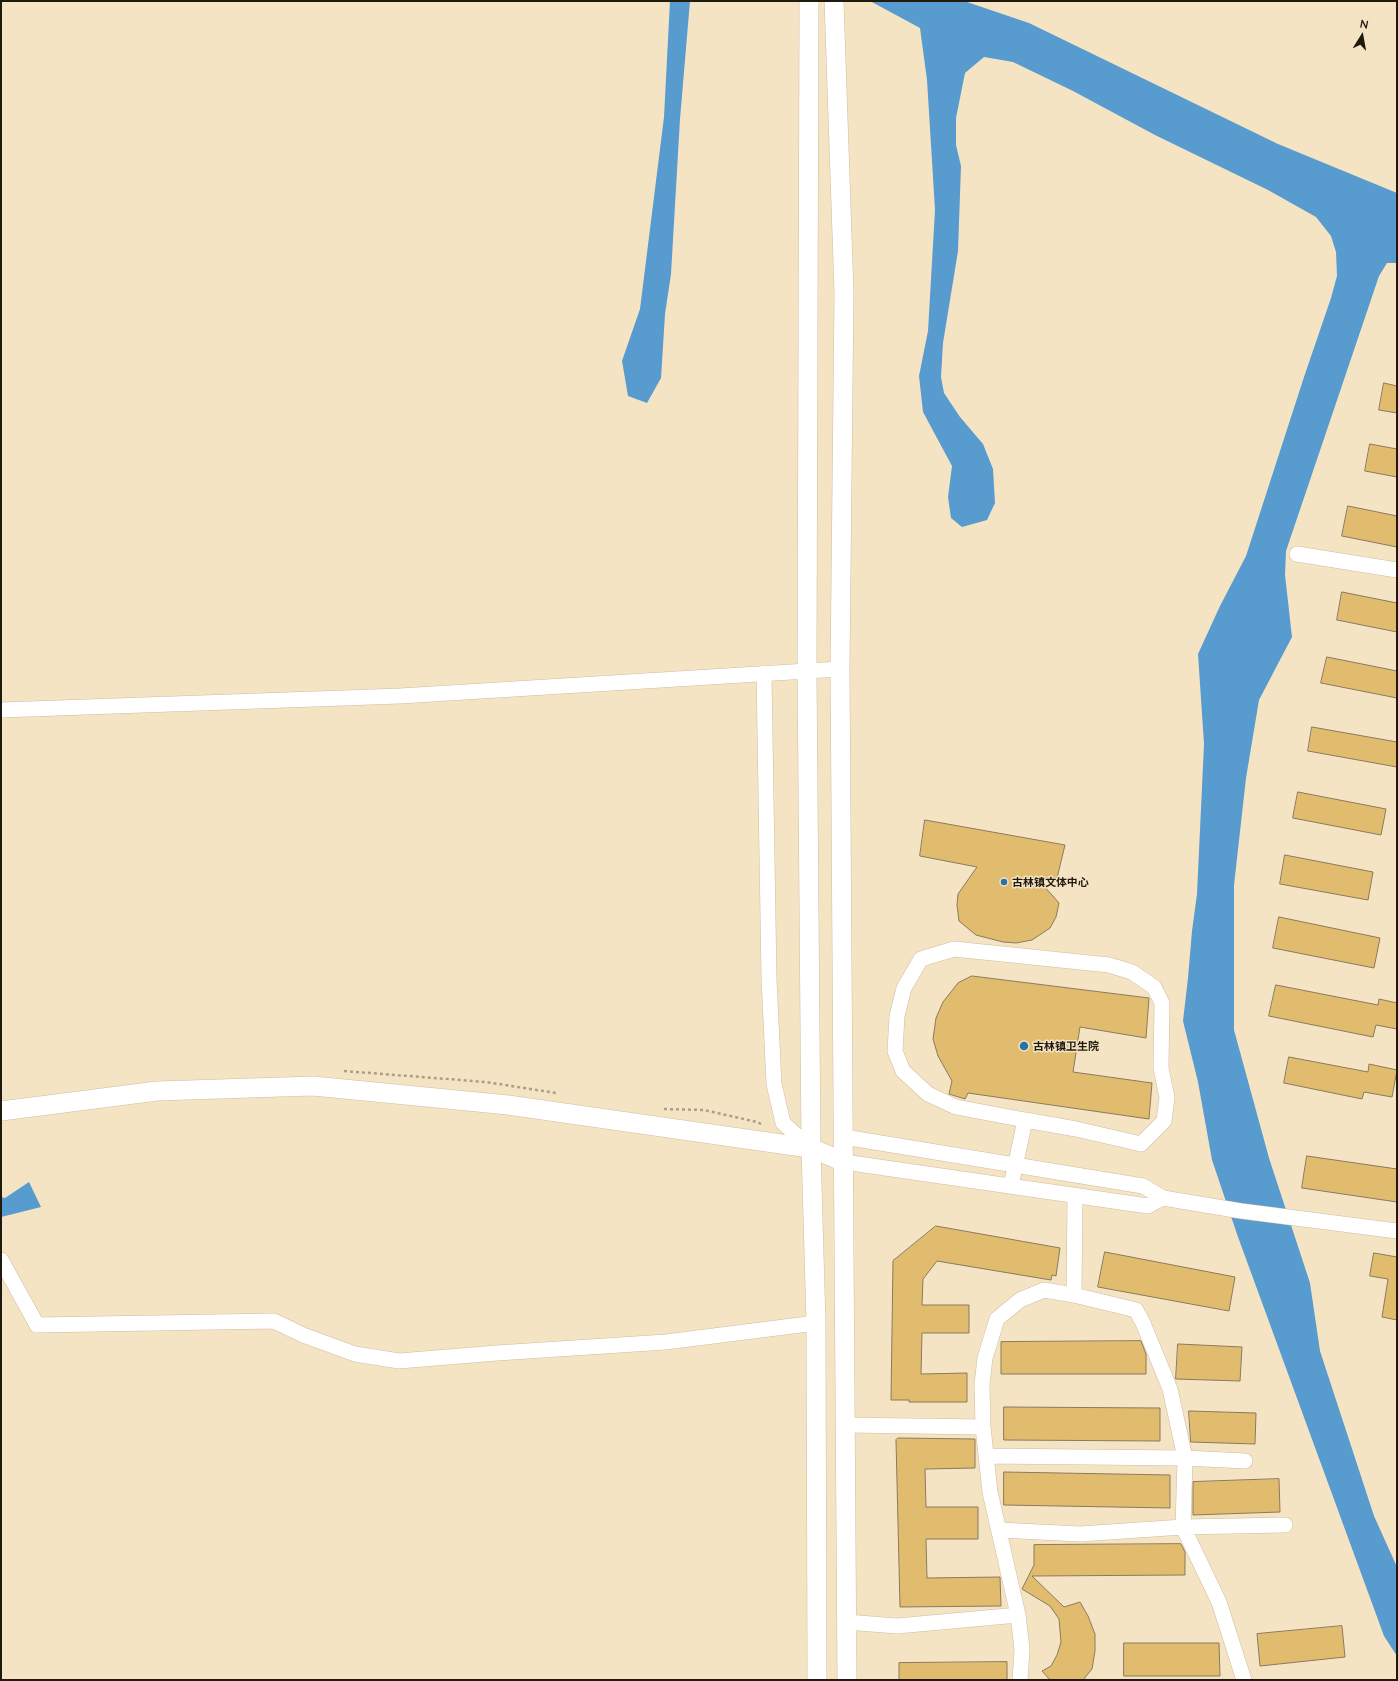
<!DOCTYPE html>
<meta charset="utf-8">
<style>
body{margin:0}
#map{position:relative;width:1398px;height:1681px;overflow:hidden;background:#f5e4c4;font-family:Lato,sans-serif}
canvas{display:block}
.frame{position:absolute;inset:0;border:2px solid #201a0e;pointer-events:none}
.north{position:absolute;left:1342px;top:16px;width:40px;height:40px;-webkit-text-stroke:3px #f5e4c4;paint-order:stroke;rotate:11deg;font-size:11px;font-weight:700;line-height:16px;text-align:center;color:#201a0e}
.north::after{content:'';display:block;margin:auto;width:14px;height:18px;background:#201a0e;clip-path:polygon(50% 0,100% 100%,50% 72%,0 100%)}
</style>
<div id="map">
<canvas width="1398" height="1681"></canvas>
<div class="frame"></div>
<div class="north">N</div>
</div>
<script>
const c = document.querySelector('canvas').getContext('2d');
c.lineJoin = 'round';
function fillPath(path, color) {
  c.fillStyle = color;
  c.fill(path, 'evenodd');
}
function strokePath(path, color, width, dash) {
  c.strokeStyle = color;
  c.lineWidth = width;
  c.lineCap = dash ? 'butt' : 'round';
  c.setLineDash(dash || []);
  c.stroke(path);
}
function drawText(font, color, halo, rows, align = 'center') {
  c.font = font + ' Lato,"Noto Sans SC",sans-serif';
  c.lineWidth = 3;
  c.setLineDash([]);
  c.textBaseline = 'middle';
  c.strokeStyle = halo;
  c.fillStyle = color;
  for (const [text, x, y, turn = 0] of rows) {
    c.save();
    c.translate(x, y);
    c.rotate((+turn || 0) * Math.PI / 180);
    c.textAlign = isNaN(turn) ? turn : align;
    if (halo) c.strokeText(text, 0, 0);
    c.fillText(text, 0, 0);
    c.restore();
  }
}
fillPath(new Path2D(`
 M670 1H690L680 119 671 274 665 314 661 378 647 403 628 396 622 361 640 309 664 117Z
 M870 1H964L1029 23 1278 144 1397 193V263H1387L1379 276 1286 551 1285 575 1292 637 1259 700 1246 778 1234 885V1030L1269 1158 1310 1283 1320 1351 1374 1516 1397 1567V1656L1384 1636 1238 1237 1212 1160 1198 1082 1183 1021 1188 978 1192 931 1197 894 1204 744 1198 654 1220 606 1246 556 1304 377 1331 298 1337 276 1336 252 1331 236 1316 217 1268 190 1155 135 1073 91 1013 62 984 57 965 73 956 118V145L961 166 958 251 943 343 941 377 944 393 960 417 983 444 993 469 995 503 987 520 962 527 951 518 948 497 952 466 923 412 919 376 928 331 935 210 927 80 920 28Z
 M29 1182 41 1207 1 1217V1197L5 1198Z`), '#579bcf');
const building = new Path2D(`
 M1384 383 1397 386V413L1379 410Z
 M1370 444 1397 449V477L1365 471Z
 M1348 506 1397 516V547L1342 536Z
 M1342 592 1397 603V632L1337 620Z
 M1327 657 1397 671V698L1321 683Z
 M1312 727 1397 742V767L1308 751Z
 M1298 792 1386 809 1381 835 1293 818Z
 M925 820 1065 845 1057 878 1036 877 1059 903 1056 917 1050 928 1032 940 1016 943 1003 942 976 935 959 921 957 905 958 894 977 867 920 856Z
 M1285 855 1373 872 1368 900 1280 884Z
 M1279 917 1380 938 1374 968 1273 948Z
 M972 976 1149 998 1146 1038 1080 1027 1073 1072 1152 1083 1149 1119 968 1093 965 1099 949 1094 952 1081 938 1056 933 1039 936 1018 943 1002 958 983Z
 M1276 985 1378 1005 1379 999 1397 1003V1029L1376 1025 1373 1037 1269 1016Z
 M1289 1057 1368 1072 1369 1064 1397 1070 1392 1097 1364 1092 1362 1099 1284 1083Z
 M1307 1156 1397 1169V1202L1302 1188Z
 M936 1226 1060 1248 1056 1276 1052 1275 1051 1280 937 1261 923 1279 922 1305H969V1333H922L921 1374 967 1373V1402H909V1400H891L893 1261Z
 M1105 1252 1235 1277 1229 1311 1098 1287Z
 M1374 1253 1397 1257V1320L1382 1317 1388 1279 1370 1276Z
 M1141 1341 1146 1354V1374H1001V1342Z
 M1178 1344 1242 1347 1240 1381 1176 1379Z
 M1004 1407 1160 1408V1441L1004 1440Z
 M1189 1411 1256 1413 1255 1444 1191 1442Z
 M898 1438 975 1439V1468L925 1469 926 1507H978V1539H926L927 1578 1000 1577 1001 1606 900 1607 896 1440Z
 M1004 1472 1170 1475V1508L1004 1505Z
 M1279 1479 1280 1512 1193 1515V1482Z
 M1181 1544 1185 1552V1575L1032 1576 1064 1607 1080 1602 1088 1616 1095 1634V1651L1092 1669 1083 1680H1050L1042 1671 1051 1666 1057 1655 1061 1642 1059 1619 1050 1606 1022 1589 1034 1565V1545Z
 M1342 1626 1345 1657 1260 1666 1257 1634Z
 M1124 1643H1219L1220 1676H1124Z
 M1007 1662V1680H899V1663Z`);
fillPath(building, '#e1bc6f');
strokePath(building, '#897a5d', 1);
const minor = new Path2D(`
 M1297 554 1397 570
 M764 673 769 979 774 1084 783 1123 811 1148
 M1 710 400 696 840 669
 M844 1137 1143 1186 1163 1198
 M844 1162 1148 1206 1163 1198 1241 1211 1397 1231
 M1011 1186 1025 1120 1076 1129 1141 1144 1164 1121 1167 1098 1161 1068 1162 1003 1154 987 1132 972 1109 965 954 949 921 959 904 988 897 1016 895 1051 903 1071 928 1094 956 1107 1025 1120
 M1075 1196 1074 1295 1136 1310 1143 1323 1170 1389 1185 1458 1183 1527 1219 1602 1244 1680
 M1 1260 37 1325 274 1321 303 1335 355 1354 399 1361 497 1353 666 1342 816 1323
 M845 1425 983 1427
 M986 1456 1185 1458 1245 1461
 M999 1530 1080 1534 1183 1527 1285 1525
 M846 1622 897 1626 1018 1615
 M1020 1680 1022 1649 1018 1615 990 1492 983 1427 982 1384 985 1358 997 1319 1020 1300 1044 1290 1074 1295`);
const major = new Path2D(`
 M809 1 807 671 811 1148 816 1323 817 1680
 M834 1 844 293 840 669 847 1680
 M1 1111 157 1091 313 1086 508 1105 788 1145 811 1148 844 1162`);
strokePath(minor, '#cebd9e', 16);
strokePath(major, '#cebd9e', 20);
strokePath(new Path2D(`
 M344 1071 486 1082 556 1093
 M664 1109 704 1110 757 1122 761 1124`), '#ac9f86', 2.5, [3, 3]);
strokePath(minor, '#fff', 15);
strokePath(major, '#fff', 19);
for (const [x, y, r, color] of [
 [1004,882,4,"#2972a5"],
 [1024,1046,5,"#2972a5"]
]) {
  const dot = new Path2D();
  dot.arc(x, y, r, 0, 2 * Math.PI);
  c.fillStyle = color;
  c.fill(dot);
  strokePath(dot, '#f5e4c4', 1.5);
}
drawText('bold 11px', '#201a0e', '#f5e4c4', [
 ["古林镇文体中心",1012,882],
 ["古林镇卫生院",1033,1046]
], 'left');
</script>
